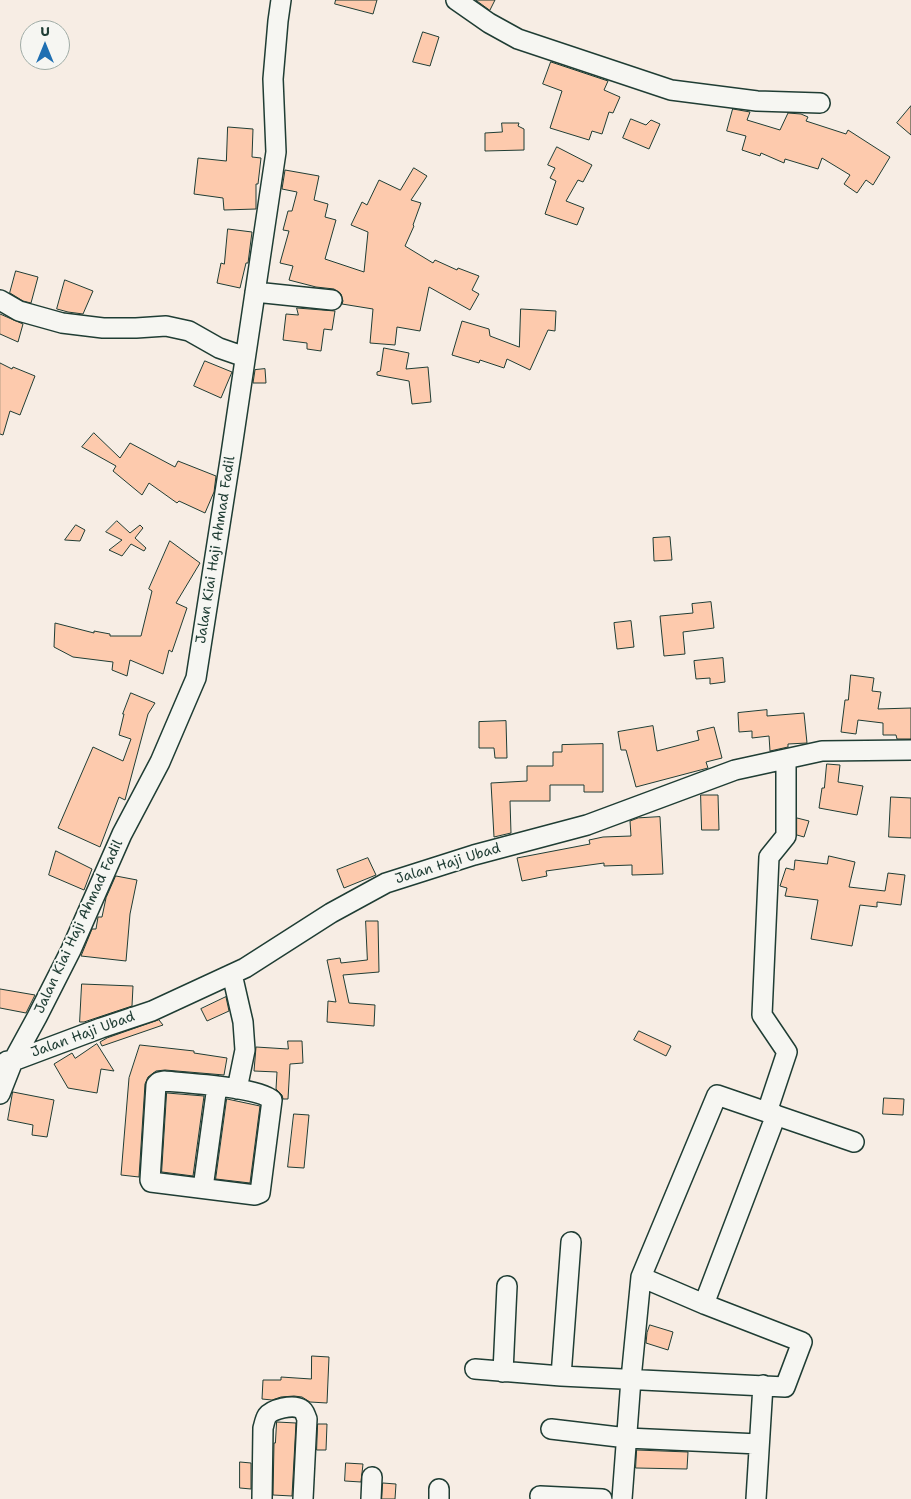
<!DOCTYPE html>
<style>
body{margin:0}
#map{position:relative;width:911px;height:1499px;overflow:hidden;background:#f7ede4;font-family:"Shantell Sans",sans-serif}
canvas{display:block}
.north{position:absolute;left:20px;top:20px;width:50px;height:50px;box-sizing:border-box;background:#f6f6f2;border:1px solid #a0aca6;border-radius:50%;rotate:0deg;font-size:14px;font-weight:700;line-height:20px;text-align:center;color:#1f3d34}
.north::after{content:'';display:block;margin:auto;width:18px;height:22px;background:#1f6fb2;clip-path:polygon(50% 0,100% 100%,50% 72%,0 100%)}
</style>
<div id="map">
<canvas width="911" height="1499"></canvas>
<div class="north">U</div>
</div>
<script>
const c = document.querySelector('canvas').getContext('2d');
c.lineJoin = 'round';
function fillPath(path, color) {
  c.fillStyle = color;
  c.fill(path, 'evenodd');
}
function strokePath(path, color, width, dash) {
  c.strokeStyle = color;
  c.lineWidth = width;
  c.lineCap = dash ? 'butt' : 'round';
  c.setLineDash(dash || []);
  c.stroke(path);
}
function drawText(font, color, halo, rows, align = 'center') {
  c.font = font + ' "Shantell Sans",sans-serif';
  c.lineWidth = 4;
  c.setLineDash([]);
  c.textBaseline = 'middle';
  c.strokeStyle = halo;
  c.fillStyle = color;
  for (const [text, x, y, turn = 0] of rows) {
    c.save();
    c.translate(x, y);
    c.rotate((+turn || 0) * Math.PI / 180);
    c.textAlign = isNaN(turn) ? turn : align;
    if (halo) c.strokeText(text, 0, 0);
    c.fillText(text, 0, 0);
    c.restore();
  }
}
const building = new Path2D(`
 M336 0H377L373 14 335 4Z
 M476 0H495L490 10Z
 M423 32 439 37 430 66 413 62Z
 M551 62 608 81 604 90 620 97 613 113 609 112 602 134 592 131 589 140 550 128 562 91 543 84Z
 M911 106V135L897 123Z
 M733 109 750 112 747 120 780 130 788 113 801 114 808 117 806 121 846 134 848 130 890 157 873 185 866 180 857 193 844 184 850 175 822 158 818 169 785 159 784 163 761 153 760 156 742 150 746 136 727 131Z
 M631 119 646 125 651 120 660 124 649 149 623 138Z
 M502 123H519L518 126 524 129V150L485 151V133L502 132Z
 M228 127 253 129 252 157 261 158 258 184H256V209L224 210 223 198 194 194 198 158 226 161Z
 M557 147 592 165 583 182 578 180 566 201 584 208 577 225 545 214 556 181 550 178 555 168 548 165Z
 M414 168 427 176 411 200 421 203 413 225 414 226 405 246 433 263 435 260 457 270 458 268 479 276 472 290 479 294 470 310 429 287 420 331 397 327 395 345 370 343 373 309 342 304 343 301 341 294 334 289 316 287 289 280 293 266 280 263 289 231 283 230 288 211H292L297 192 282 189 285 170 319 176 314 200 328 204 325 217 336 220 325 259 364 272 368 232 351 225 362 202 367 205 379 180 400 190Z
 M228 229 252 232 248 263H246L240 288 217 283 221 263 224 264Z
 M16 271 38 277 31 303 23 301 10 293Z
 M65 280 93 291 83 314 68 312 57 309Z
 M297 308 335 311 332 330 324 329 321 351 307 349V343L283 340 286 314 298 315Z
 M521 309 556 311 555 331 548 330 530 370 507 359 504 368 480 360 479 363 452 355 462 321 489 329 490 336 519 347Z
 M0 314 23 324 18 342 0 334Z
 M384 348 409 353 406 369 428 367 431 402 412 404 409 381 377 375V372L380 371Z
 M205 361 232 372 221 398 194 386Z
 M0 363 12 369 13 367 35 376 20 415 10 411 3 435 0 434Z
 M265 369 266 383H253L255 370Z
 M94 433 120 458 130 443 175 467 178 461 216 476 214 492 205 513 179 501 177 503 149 483 142 495 113 471 116 466 82 447Z
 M117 521 130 533 140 525 143 528 135 538 146 548 144 551 131 544 122 556 109 550 122 540 106 532Z
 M76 525 85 530 80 541 65 540Z
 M670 537 672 560 654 561 653 538Z
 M170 541 200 563 176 603 187 608 172 652 169 650 163 674 130 660 127 676 112 670 113 662 73 657 54 647 55 623 94 633V631L110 634V636H141L152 591 149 589Z
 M711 602 714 628 683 632 685 654 664 656 660 616 693 613 692 604Z
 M631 621 634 647 617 649 614 623Z
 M723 658 725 682 710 684V678L696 679 694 661Z
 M851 675 874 678 872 691 881 692 878 709 911 708V739H897L896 735H883V723L858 720 856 734 841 732 845 700H848Z
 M131 693 155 703 148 714 125 800 119 797 100 847 58 828 93 747 123 761 131 739 119 735 124 714H123Z
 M767 710V716L804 713 807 743 788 744V747L770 751 769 736 752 738V731L739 732 738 713Z
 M506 721 507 758H495L494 748H479V722Z
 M653 726 657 751 699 740 697 731 714 727 722 758 706 762 708 768 636 787 626 750H621L618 732Z
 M603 744V792H584V785H550V801H510L511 833 494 837 491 783 527 781V766H553V752H562V745Z
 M827 764 840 765 838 782 863 786 857 815 819 808 822 788H824Z
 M701 795H718L719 830H702Z
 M891 797 911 798V838L889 837Z
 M660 817 663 874 632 875V865L604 866V863L546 871 547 876 522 881 517 858 590 844 589 840 603 837 631 836 630 821 638 818Z
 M797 818 809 821 804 837 797 835Z
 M56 851 92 869 84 890 49 875Z
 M829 856 855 862 849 887 885 891 888 873 905 875 901 905 877 902V907L860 905 852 946 811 939 818 900 785 896 787 888 780 886 786 868 794 870 795 860 827 864Z
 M368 858 376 875 344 888 337 870Z
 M116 876 137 880 130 914 126 961 81 956 92 929H96L98 917H102L106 898Z
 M366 921H378L379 972 343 975 349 1003 375 1005 374 1026 327 1022 328 1001 336 1002 327 960 340 958 341 963 367 960Z
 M82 984 133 986 132 1006 84 1022H80Z
 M0 989 35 995 26 1013 0 1008Z
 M226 997 229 1011 207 1021 201 1009Z
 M159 1020 163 1025 102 1046 100 1042 107 1038Z
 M639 1031 671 1046 666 1056 634 1040Z
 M288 1041H302L303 1063 290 1064 288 1099H283L282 1095 276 1089 277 1072 254 1071 256 1047 288 1049Z
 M97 1044 114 1071 101 1069 97 1093 68 1088 54 1064 72 1053 75 1058Z
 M140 1045 194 1051V1053L227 1058 224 1075 165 1070 156 1071 148 1077 145 1084 139 1177 121 1175 129 1078Z
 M13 1092 54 1100 47 1137 32 1135 33 1125 8 1120Z
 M167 1093 204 1096 193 1176 162 1172Z
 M884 1098 904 1099 903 1115 883 1114Z
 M227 1099 260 1106 250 1183 216 1179Z
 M294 1114 309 1115 304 1168 288 1167Z
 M650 1325 673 1332 668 1350 646 1343 647 1333Z
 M312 1356 329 1357 327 1403 310 1402 302 1397 294 1396 281 1397 272 1400 262 1399 263 1380H281V1377L311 1379Z
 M277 1422 296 1423 292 1496 273 1495 274 1443H275Z
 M318 1424H327L326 1450H317Z
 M637 1450 688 1452 687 1469 636 1468Z
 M240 1462 251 1463V1489L240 1488Z
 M346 1463 363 1464 361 1482 345 1481Z
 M383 1483 396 1484 395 1499H382Z`);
fillPath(building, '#fdcaad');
strokePath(building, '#1f3d34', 1);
const minor = new Path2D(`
 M456 0 489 23 518 39 671 90 757 101 820 103
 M255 292 332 300
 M0 300 19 311 62 323 103 328H136L166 326 189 331 219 348 245 357
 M232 974 243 1022 245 1050 237 1089
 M7 1061H13L101 1028 152 1011 245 968 331 913 386 883 474 855 587 825 735 770 822 751 911 750
 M164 1081C186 1083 258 1087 272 1100L260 1193 255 1195 151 1182 150 1180 156 1085 159 1082Z
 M0 1094 13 1061 37 1017 71 950 122 834 160 762 196 678 231 454 276 152 273 79 278 21 281 0
 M767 1112 787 1052 762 1015 769 857 786 836V759
 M203 1188 217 1086
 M704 1304 776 1115
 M475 1369 561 1376 785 1387 802 1342 704 1304 641 1277
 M503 1372 507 1286
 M561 1376 571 1242
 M551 1429 627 1438 759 1444
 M540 1496 602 1499
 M262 1499 263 1428C264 1425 265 1419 267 1416 272 1409 293 1404 301 1409 305 1411 305 1415 307 1419L303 1499
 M371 1499 372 1477
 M439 1499V1489
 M622 1499 631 1379 641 1277 717 1095 854 1142
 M756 1499 763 1385`);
strokePath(minor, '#1f3d34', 22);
strokePath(minor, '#f6f6f2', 19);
drawText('14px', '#1f3d34', '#f6f6f2', [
 ["Jalan Kiai Haji Ahmad Fadil",216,550,-81],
 ["Jalan Haji Ubad",448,864,-17],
 ["Jalan Kiai Haji Ahmad Fadil",79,927,-65],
 ["Jalan Haji Ubad",83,1035,-20]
]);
</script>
